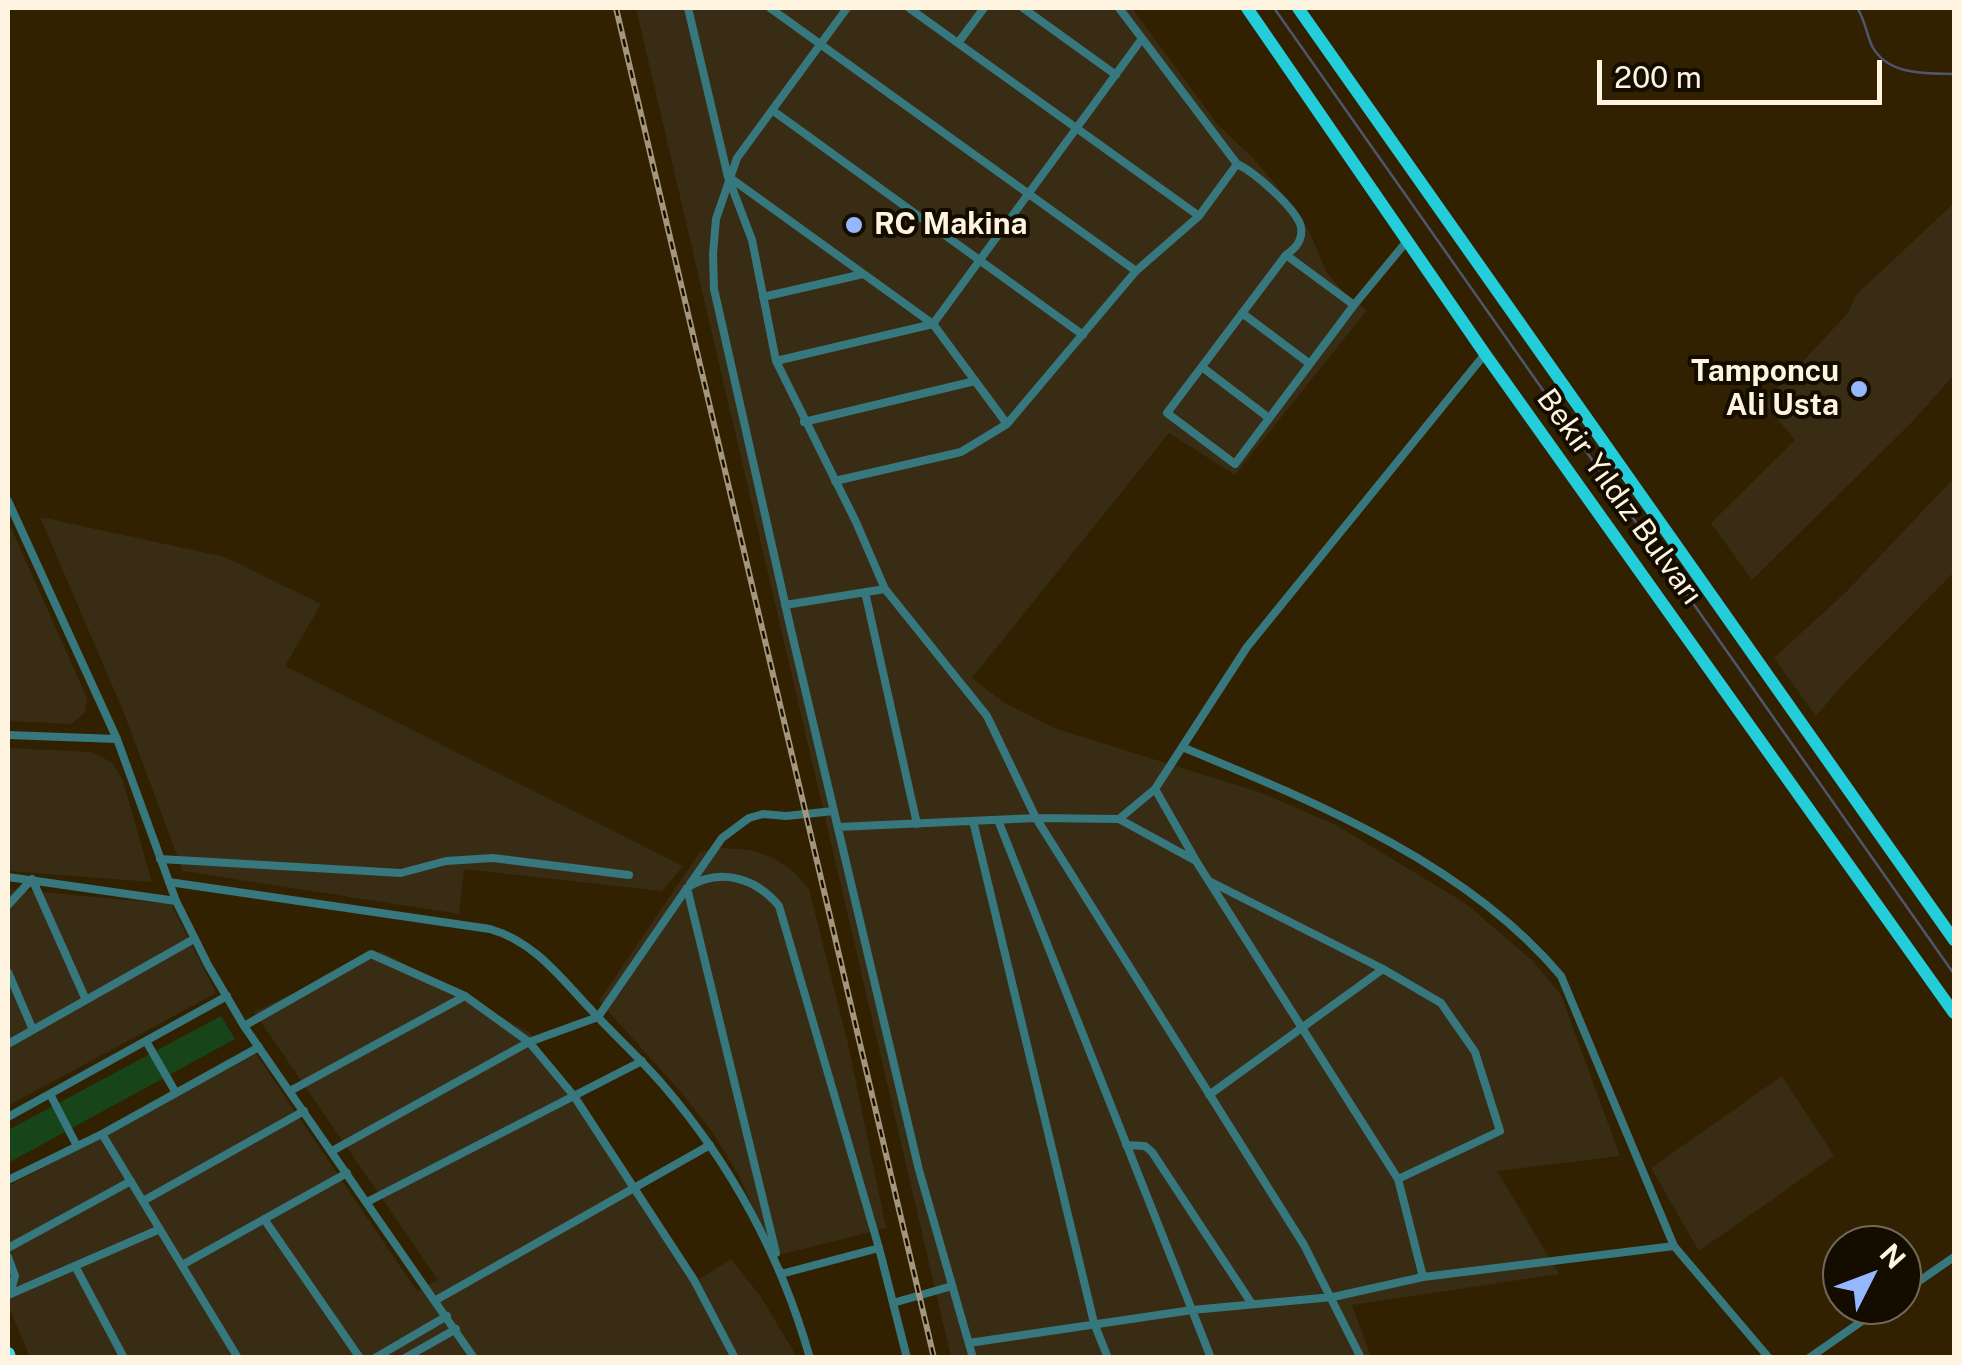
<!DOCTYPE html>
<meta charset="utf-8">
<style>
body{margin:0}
#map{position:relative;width:1962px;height:1365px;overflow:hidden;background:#312100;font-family:"Public Sans",sans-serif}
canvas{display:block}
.frame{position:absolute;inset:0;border:10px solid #fef4e0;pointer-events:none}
.north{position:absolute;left:1822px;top:1225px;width:100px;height:100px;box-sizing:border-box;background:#150c00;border:2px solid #72695a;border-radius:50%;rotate:48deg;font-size:28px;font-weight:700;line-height:40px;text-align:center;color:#fef4e0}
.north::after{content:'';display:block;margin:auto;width:35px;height:45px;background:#94b7fd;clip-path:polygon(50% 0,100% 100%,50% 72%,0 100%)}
.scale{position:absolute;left:1597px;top:60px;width:285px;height:45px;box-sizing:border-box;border:5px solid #fef4e0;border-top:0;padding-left:12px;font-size:30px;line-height:35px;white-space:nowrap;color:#fef4e0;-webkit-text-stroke:8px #150c00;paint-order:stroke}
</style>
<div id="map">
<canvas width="1962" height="1365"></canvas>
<div class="frame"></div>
<div class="north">N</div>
<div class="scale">200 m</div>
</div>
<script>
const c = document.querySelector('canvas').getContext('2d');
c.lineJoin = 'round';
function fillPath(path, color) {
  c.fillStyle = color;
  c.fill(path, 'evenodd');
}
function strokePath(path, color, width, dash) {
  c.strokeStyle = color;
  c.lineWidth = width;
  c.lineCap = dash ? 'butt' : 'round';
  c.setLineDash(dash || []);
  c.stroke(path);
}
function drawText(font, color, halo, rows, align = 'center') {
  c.font = font + ' "Public Sans",sans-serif';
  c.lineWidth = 8;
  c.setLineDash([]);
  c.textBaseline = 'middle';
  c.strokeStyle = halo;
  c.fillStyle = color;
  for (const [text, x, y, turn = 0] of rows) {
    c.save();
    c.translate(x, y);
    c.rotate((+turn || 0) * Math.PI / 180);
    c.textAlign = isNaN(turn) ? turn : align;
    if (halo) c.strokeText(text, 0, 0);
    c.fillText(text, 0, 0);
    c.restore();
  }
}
fillPath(new Path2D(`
 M636 8H1132L1218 125 1254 159 1285 196 1310 233 1327 273 1349 298 1367 310 1235 475 1169 433 972 678 1003 702 1054 728 1262 793 1336 825 1465 903 1533 961 1561 995 1620 1156 1497 1171 1559 1274 1352 1305 1371 1357H951Z
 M1954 203V375L1912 422 1752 580 1711 523 1795 440 1764 403 1848 313 1857 294Z
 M1954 478V572L1846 681 1816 716 1774 658 1846 592Z
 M40 517 225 557 321 604 285 666 683 866 662 891 464 869 459 914 183 871 124 713Z
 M8 521 87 698 85 712 71 724 8 721Z
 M8 748 92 752 113 763 123 781 152 882 8 871Z
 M721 848 752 850 773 858 793 871 809 889 848 1044 886 1228 775 1256 738 1174 713 1133 680 1091 599 1001 700 852Z
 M8 889 171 904 216 993 8 1106Z
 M381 951 529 1032 692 1284 731 1259 761 1297 797 1357H30L8 1305V1186L256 1054 417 1291 438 1280 254 1012Z
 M1782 1076 1834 1156 1699 1251 1651 1168Z`), '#382c14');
fillPath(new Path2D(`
 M221 1016 235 1039 8 1163V1130Z`), '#174418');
strokePath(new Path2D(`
 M1274 8 1954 974
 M1857 8C1865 19 1866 33 1872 46 1888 76 1926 73 1954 74`), '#4e556f', 2.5);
strokePath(new Path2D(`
 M688 8 728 177 752 240 776 361 856 522 885 589 987 716 1036 818 1304 1245 1361 1358
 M770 8 1136 271
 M847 8 737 158 716 219 713 254 714 289 791 630 919 1170 973 1358
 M909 8 1199 216
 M1023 8 1116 75
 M1119 8 1237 164C1253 171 1297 209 1301 227 1303 240 1296 248 1286 255L1167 413 1235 464 1354 305 1407 241
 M958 43 984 8
 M772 110 1083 335
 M729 177 933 324 1007 424
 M1286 255 1354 305
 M763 297 863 274
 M1242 313 1310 364
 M776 361 933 324 1141 40
 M1202 367 1269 418
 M804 422 975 381
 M835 481 961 452 1007 424 1136 271 1199 216 1237 164
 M8 501 117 739 176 901 208 965 244 1026 474 1358
 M865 592 917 824
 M785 605 885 589
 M8 735 117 739
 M1182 747C1315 802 1466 863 1561 976L1674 1246
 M1155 789 1195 859
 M1119 819 1155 789 1247 647 1485 354
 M998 820 1211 1358
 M973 821 1094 1323 1108 1358
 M838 827 1036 818 1119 819 1196 861 1398 1179 1423 1277
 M160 859 401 873 446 861 493 858 629 875
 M8 877 176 901
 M169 882 490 929C536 942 563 981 595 1014 617 1038 642 1060 663 1085 731 1164 781 1257 810 1358
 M1211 882 1383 969 1441 1003 1475 1052 1500 1131 1398 1179
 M690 884 722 838 749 818 763 814 786 816 834 811
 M687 888 776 1253
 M8 905 32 879 86 1000
 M8 972 33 1030
 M244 1026 371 954 465 996 529 1042 574 1096 694 1280 735 1358
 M146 1041 176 1093
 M8 1044 194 939
 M290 1091 465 996
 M50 1094 77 1146
 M1209 1095 1383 969
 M8 1117 227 996
 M102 1134 238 1358
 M1126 1145 1145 1146 1152 1152 1252 1304
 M332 1151 529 1042 598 1017 687 888C718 867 755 877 779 906L879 1248 907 1358
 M8 1180 102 1134 259 1047
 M143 1201 304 1111
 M367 1202 642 1061
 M264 1219 360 1358
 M8 1248 131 1181
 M8 1257 15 1276 10 1293
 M182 1265 347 1173
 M75 1266 124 1358
 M780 1271 781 1274 879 1248
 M1902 1293 1954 1257
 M8 1295 160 1229
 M436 1300 710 1145
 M893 1303 952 1286
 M969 1343 1192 1310 1333 1297 1423 1277 1674 1246 1769 1358
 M375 1358 447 1316
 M405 1358 456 1329
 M1809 1358 1885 1305`), '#36787e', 8);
strokePath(new Path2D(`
 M1247 8 1485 354 1954 1013
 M1298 8 1954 940`), '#23cdda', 12);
strokePath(new Path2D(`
 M8 1354 9 1358`), '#42dbe8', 14);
const rail = new Path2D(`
 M616 8 934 1358`);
strokePath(rail, '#a3967d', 6);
strokePath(rail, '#150c00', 2.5, [8]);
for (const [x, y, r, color] of [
 [854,225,10,"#94b7fd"],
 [1859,389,10,"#94b7fd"]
]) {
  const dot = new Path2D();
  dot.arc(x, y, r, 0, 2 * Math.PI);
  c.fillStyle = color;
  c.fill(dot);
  strokePath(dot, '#150c00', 4);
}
drawText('bold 30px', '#fef4e0', '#150c00', [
 ["RC Makina",874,225],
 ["Tamponcu",1839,372,"right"],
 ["Ali Usta",1839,406,"right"]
], 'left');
drawText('30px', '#fef4e0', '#150c00', [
 ["Bekir Yıldız Bulvarı",1619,497,54]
]);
</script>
